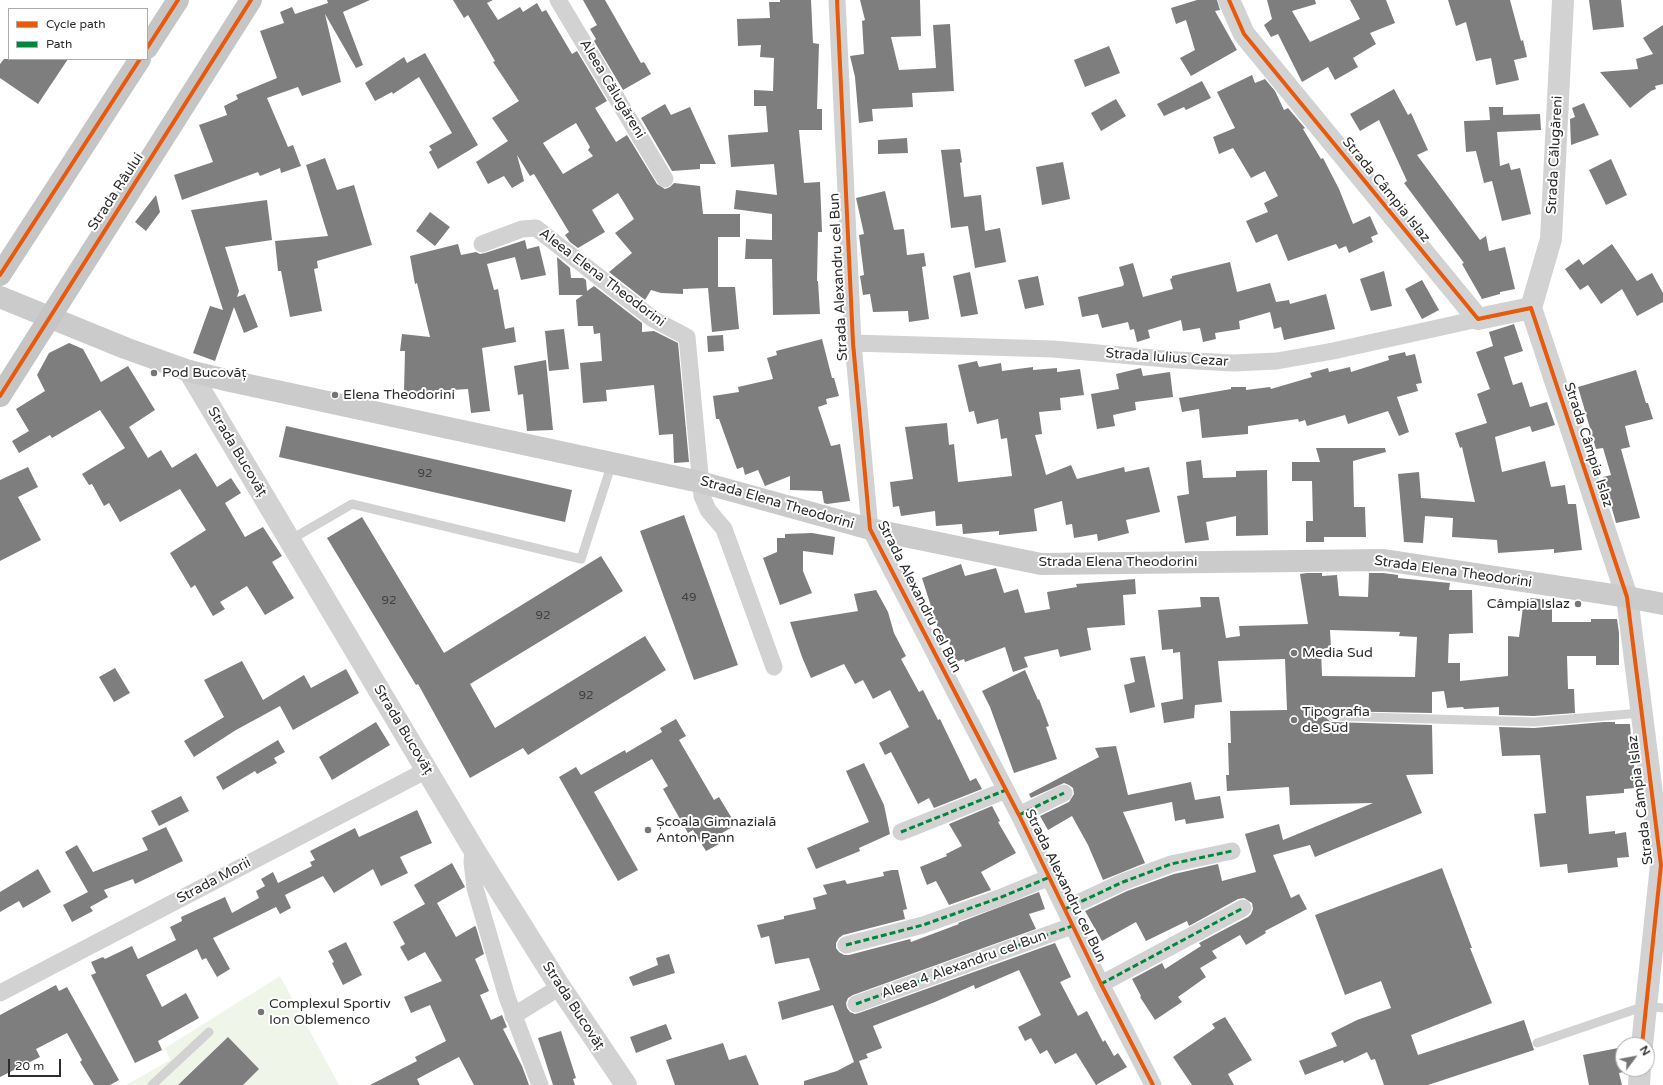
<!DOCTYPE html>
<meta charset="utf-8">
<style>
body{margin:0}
#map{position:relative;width:1663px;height:1085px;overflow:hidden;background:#fff;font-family:"Varela Round",sans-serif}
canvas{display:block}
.legend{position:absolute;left:8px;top:8px;width:140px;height:52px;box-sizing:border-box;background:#fff;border:1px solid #ababab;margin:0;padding:5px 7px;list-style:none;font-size:12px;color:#2d2d2d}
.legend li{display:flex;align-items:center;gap:8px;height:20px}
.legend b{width:20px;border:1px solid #ababab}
.north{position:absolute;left:1615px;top:1037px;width:40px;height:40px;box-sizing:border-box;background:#fff;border:1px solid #ababab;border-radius:50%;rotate:58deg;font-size:11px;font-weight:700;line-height:16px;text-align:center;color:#2d2d2d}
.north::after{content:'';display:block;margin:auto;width:14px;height:18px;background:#767676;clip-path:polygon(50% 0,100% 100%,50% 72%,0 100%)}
.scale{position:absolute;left:8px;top:1059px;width:53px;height:18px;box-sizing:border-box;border:2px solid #2d2d2d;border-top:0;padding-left:5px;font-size:12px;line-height:14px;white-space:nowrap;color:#2d2d2d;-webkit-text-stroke:3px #fff;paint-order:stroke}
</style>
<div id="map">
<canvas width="1663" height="1085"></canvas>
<ul class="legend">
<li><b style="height:5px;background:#e8590c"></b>Cycle path</li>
<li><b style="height:5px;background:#00873e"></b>Path</li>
</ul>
<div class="north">N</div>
<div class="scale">20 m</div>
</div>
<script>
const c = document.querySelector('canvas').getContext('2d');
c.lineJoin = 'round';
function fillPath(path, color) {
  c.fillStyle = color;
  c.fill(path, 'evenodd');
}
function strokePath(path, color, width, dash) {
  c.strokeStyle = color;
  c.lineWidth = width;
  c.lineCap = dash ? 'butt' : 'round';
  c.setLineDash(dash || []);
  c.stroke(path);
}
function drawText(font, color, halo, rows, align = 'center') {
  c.font = font + ' "Varela Round",sans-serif';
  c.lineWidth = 4;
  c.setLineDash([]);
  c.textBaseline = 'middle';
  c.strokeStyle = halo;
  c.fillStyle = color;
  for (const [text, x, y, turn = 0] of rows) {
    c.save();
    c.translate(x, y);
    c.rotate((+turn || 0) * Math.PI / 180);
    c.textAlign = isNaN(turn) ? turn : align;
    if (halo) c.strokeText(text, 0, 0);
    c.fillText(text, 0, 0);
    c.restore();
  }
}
fillPath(new Path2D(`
 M280 976 339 1085H126L170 1060 165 1048Z`), '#f0f5ea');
fillPath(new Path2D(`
 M327 0H370L343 12 363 65 356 68 325 14 341 82 302 96 298 87 267 98 288 147 293 145 301 166 281 173 280 168 260 176 258 172 182 200 174 175 213 162 199 125 227 115 224 106 238 99 236 95 277 78 260 31 284 23 280 12 292 7 295 14 328 3Z
 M453 0H493L487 3 498 20 520 7 523 12 537 3 542 12 546 10 572 54 577 51 607 101 595 108 616 142 627 135 657 184 665 189 670 187 674 183 700 186 703 214H740V237H718V287H735L739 329 712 332 708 288 683 289V294L661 293 651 290 645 300 609 272 632 253 615 233 634 219 618 193 592 210 605 232 578 248 570 242 565 235 569 232 534 174 530 176 517 155 524 181 512 188 504 176 488 184 476 162 508 141 492 118 519 101 493 62 495 61 468 15 464 18ZM576 123 590 147 588 150 593 156 563 174 543 143Z
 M583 0H605L641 63 644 62 651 74 623 90 594 41 596 39 590 29 597 25Z
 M780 0H811L813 43 819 44 817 109H822V130H799L804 183 820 182 822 232H818L817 281H818L820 314 773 315 772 259H745L746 239 772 240V214L734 209 736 190 777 195 774 164 731 167 728 135 768 132 766 106H754V90L773 91 774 58 760 57 761 45 738 46 737 19 770 18 769 2H780Z
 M860 0H920L921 36 891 37 899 70 936 68 933 25 950 24 954 91 912 93 913 107 872 109 873 121 859 123 855 77 850 56 864 54 862 21 865 20Z
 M1197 0H1217L1220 10 1215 11 1237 50 1191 76 1180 58 1195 50 1186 20 1176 24 1171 8Z
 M1267 0H1315L1316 4 1292 11 1310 42 1360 19 1350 0H1386L1395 23 1370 33 1376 44 1353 58 1358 67 1335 80 1328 67 1302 82 1278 34 1271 37 1264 25 1272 19Z
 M1448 0H1510L1521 41 1523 40 1527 57 1514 60 1519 80 1496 85 1491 58 1476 61 1466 22 1456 26Z
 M1589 0H1621L1624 27 1593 30Z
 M1663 25V84L1655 86 1656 89 1651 91 1630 108 1600 72 1638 69 1636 59 1653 54 1643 38Z
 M1109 46 1120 73 1085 87 1074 60Z
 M425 53 478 145 438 169 429 152 432 150 429 146 452 133 419 77 393 94 392 92 375 101 365 83 404 57 407 63Z
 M4 59H68L38 104 0 78V64Z
 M1252 75 1255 83 1265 79 1275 91 1284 110 1288 108 1305 128 1303 129 1321 159 1323 158 1339 189 1353 224 1370 216 1378 234 1371 237 1373 242 1349 253 1346 246 1339 249 1336 244 1288 261 1277 234 1256 243 1246 221 1268 212 1264 203 1278 196 1265 171 1251 178 1233 148 1219 154 1213 137 1235 128 1217 92Z
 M1202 81 1211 98 1186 110 1184 107 1164 116 1157 104Z
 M1394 89 1408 115 1411 113 1428 150 1417 155 1480 240 1486 236 1489 251 1505 247 1515 289 1500 292V294L1482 299 1462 264 1464 263 1404 183 1407 181 1379 120 1360 131 1350 114Z
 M1116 99 1126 116 1101 131 1091 113Z
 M1584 103 1599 135 1571 145 1570 119 1575 117 1572 108Z
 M665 104 671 115 690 107 716 164H700V169L672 171 641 118Z
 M1489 107H1503V115L1540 114 1541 130 1497 132 1500 166 1509 163 1511 170 1520 168 1531 214 1502 221 1492 181 1484 183 1476 151 1466 152 1464 121 1490 120Z
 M907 138 908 153 878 154V140Z
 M960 149 962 162 960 163 964 197 981 195 985 231 1000 228 1006 262 975 268 968 226 951 228 941 150Z
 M325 158 337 190 354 185 372 245 317 261 318 268 314 269 322 311 290 317 281 271H278L275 241 328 236 306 165Z
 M1611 159 1627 195 1606 205 1589 170Z
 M1063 162 1070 199 1042 205 1036 167Z
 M885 191 894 230 904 229 907 255 924 253 926 266 922 267 929 319 909 322 908 311 873 312 870 294 863 295 860 276 864 275 859 235 864 234 856 198Z
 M156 195 160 212 146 231 135 222Z
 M267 200 272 240 225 247 239 291 237 297 245 294 258 327 244 333 234 307 215 361 193 353 210 306 223 310 191 210Z
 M430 212 450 227 435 246 416 231Z
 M525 240 527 249 539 246 546 275 521 280 515 257 487 264 494 290 498 289 505 329 514 327 516 342 482 348 490 411 471 413 468 389 404 393 405 351H400L402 334 430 337 417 283 415 284 410 256 458 244 461 255 476 252 480 254 485 253Z
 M1612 244 1637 281 1652 273 1663 293V302L1637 316 1622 289 1601 304 1588 285 1580 290 1565 269 1579 259 1583 265Z
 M557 257 570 268 571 278H583L586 280 587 291 594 286 642 323V332L654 331 678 343 689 462 674 463 673 434 659 435 654 385 606 390 607 401 583 403 580 363 602 361 600 333 594 334 593 326H578L576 300 583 295H559Z
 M1230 262 1237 292 1270 283 1276 302 1289 300 1290 304 1326 294 1335 329 1284 340 1281 327 1274 329 1270 312 1239 321 1240 329 1215 333 1216 339 1203 342 1200 328 1183 331 1181 320 1148 330 1150 338 1137 342 1134 329 1130 330 1128 322 1102 328 1098 314 1082 317 1078 297 1123 286 1124 284 1119 267 1133 263 1143 297 1173 289 1170 279 1172 278V276Z
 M1384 271 1392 306 1371 311 1360 279Z
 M970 272 978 314 961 317 953 276Z
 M1038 276 1044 305 1025 309 1018 280Z
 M1422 280 1439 310 1422 319 1405 289Z
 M1514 324 1523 351 1504 357 1513 385 1522 382 1530 407 1547 402 1555 425 1532 432 1530 426 1495 437 1502 472 1545 461 1551 487 1565 485 1568 504H1576L1582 550 1554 553V549L1498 553 1497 540 1452 537 1453 518 1425 516 1423 543 1404 542 1398 474 1419 472 1421 498 1475 502 1462 447 1460 448 1455 433 1487 423 1477 394 1490 389 1476 352 1493 346 1489 332Z
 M564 329 569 369 549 371 545 331Z
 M723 335 724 351 708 352 707 336Z
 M822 339 832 378H834L839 396 826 399 827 404 818 407 831 446 840 444 850 501 827 504 824 503 822 491 790 490V476L765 486 758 470 745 475 743 467 737 469 719 419H716L713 396 739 392 738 387 773 379 767 358 777 355 776 351Z
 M69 343 83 349 101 382 128 366 155 410 129 427 148 458 161 450 172 468 196 453 217 487 231 478 241 493 225 503 245 537 263 527 282 556 272 562 294 598 265 615 247 586 220 602 225 609 213 616 195 585 191 588 170 553 206 530 180 489 120 522 109 503 104 506 92 484 89 485 82 474 125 448 100 410 52 438 50 435 19 453 12 441 29 431 16 409 45 391 37 375 49 353Z
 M1405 352 1406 356 1415 354 1422 383 1416 384 1418 391 1397 397 1409 432 1399 436 1388 411 1348 424 1345 415 1307 426 1305 420 1299 422 1298 419 1248 426V434L1202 438 1199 409 1182 412 1179 398 1231 389V387H1246V390L1270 387 1271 389 1312 377 1310 373 1328 368 1329 372 1350 367 1351 372 1389 360 1388 356Z
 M546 360 553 430 527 431 523 394 518 395 514 366Z
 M977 361 979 367 1001 363 1002 371 1033 367V370L1057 368V372L1080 369 1084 395 1060 398 1061 410 1039 412 1042 434 1035 435 1046 475 1071 465 1077 479 1124 467 1125 472 1149 467 1160 512 1126 520 1129 533 1098 541 1097 534 1074 538 1072 524 1066 525 1062 501 1034 509 1037 531 999 535V531L963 534 962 524 936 526 935 511 901 516 899 506 893 507 890 482 913 479 905 427 947 423 949 445 954 444 958 482 1012 476 1007 438 1001 439 998 419 977 424 974 411 969 412 958 365Z
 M1141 368 1143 376 1170 372 1173 397 1135 402 1136 410 1113 415 1115 426 1097 429 1091 394 1119 389 1116 374Z
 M1636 370 1646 403H1648L1653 419 1625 426 1630 447 1621 449 1640 518 1616 523 1603 477 1611 475 1603 448 1596 449 1578 387Z
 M286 426 572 490 565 522 279 457Z
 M1316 448H1385L1386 452 1353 461 1354 507H1365L1366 537H1324V542H1306V521H1313L1312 481H1292V462H1320Z
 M1201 460 1203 478 1236 477V471L1267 470 1268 535 1236 536V516L1206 522 1209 540 1185 543 1177 496 1189 494 1186 462Z
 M28 467 38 487 18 497 41 540 0 561V480Z
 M684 515 738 665 694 680 640 531Z
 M362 517 444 653 601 556 623 591 470 684 495 728 645 636 666 670 528 755 523 748 470 778 418 684 416 685 327 538Z
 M812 533 835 537 833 555 803 551V571L812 593 780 605 763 558 777 552V538H785V534Z
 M961 564 965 576 996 568 1004 593 1018 589 1025 613 1050 609 1047 592 1077 587 1076 584 1135 579 1136 594 1123 595 1125 625 1087 628 1091 650 1060 657 1058 649 1024 657 1028 667 1013 672 1005 647 965 662 964 659 956 662 948 639 942 641 922 578Z
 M1307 573H1322V576L1337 575 1339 596 1368 597 1369 573H1383L1398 575V578L1450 583 1449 590H1472L1473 633 1449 634 1448 663H1460V681L1508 676V636L1519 637 1523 607 1527 608 1528 598 1552 600V622H1591V619H1617L1619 633V665H1596V656H1567L1568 689H1574L1575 713 1534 716 1499 715V707L1464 709 1463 707 1447 708 1444 691 1432 692V713L1328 711 1326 713V718L1331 722 1432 725 1433 774 1406 775 1422 813 1315 857 1310 845 1273 855 1291 898 1299 894 1307 909 1265 931 1266 933 1246 945 1240 935 1212 951 1217 958 1200 968 1206 977 1178 997 1182 1002 1155 1020 1140 997 1141 996 1132 979 1162 963 1165 969 1201 946 1199 943 1248 917 1251 914 1253 909 1252 903 1244 898 1238 899 1189 926 1187 921 1146 941 1136 922 1102 941 1085 911 1127 891 1174 874 1218 864 1222 881 1256 872 1245 834 1279 824 1283 840 1373 803 1290 805 1289 787 1227 791 1226 775H1229L1228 743H1231L1230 711 1287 710 1285 659 1218 661 1222 702 1195 705 1194 718 1164 723 1161 703 1183 699 1180 652 1173 653V649L1162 650 1158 610 1201 607 1200 597H1219L1226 638 1240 636 1239 626 1308 624 1300 574ZM1330 630 1400 632 1399 636 1417 637 1415 677 1322 676 1321 649 1331 648Z
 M876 590 888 612 894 633 906 656 901 659 919 692 923 690 938 720 940 719 970 781 976 778 982 789 934 808 929 798 918 804 891 752 885 755 879 743 909 727 890 690 873 699 863 680 855 684 844 664 811 678 802 657 790 622 858 611 854 594Z
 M1145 656 1155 707 1130 713 1124 685 1135 682 1130 658Z
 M242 661 263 700 304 675 311 688 346 669 359 693 293 730 280 706 236 730 194 757 184 741 224 717 204 680Z
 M115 668 130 693 114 702 99 677Z
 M1025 670 1038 700 1039 699 1049 726 1046 727 1057 759 1014 773 990 707 982 691Z
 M676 719 686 736 679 740 714 800 719 797 736 825 715 837 719 844 706 851 693 830 688 833 663 789 668 786 652 759 594 792 638 870 618 881 559 777 576 767 581 775 625 750 626 753 662 732 660 728Z
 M376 722 390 745 332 780 319 757Z
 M1604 722H1615V724H1630L1632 753H1633L1636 788 1624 789V793L1586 796 1589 834 1615 831V834L1626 832 1629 857 1617 858 1618 867 1568 873 1567 864 1540 867 1534 814 1546 813 1540 755 1502 756 1499 727 1534 728Z
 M278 740 285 752 274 758 277 763 257 774 255 771 223 790 216 777Z
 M1116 746 1128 795 1191 782 1195 800 1220 796 1224 818 1186 824 1185 819 1175 821 1172 802 1123 812 1145 863 1103 880 1088 845 1072 816 1048 830 1040 816 1069 802 1074 794 1073 788 1069 785 1064 783 1031 798 1029 794 1099 757 1095 748Z
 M864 763 884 805 890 834 859 848 860 851 816 869 807 848 869 822 846 771Z
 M181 796 189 811 159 826 151 811Z
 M992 806 1000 821 998 822 1016 853 981 872 991 890 949 905 936 881 927 885 920 867 947 856 946 854 962 846 949 824Z
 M417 810 432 843 400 857 408 873 381 886 373 869 334 893 323 876 285 895 291 908 280 914 276 907 213 938 230 969 217 977 206 958 202 960 197 949 146 975 162 1007 186 993 199 1018 158 1041 162 1050 135 1063 91 975 96 973 91 962 103 957 105 959 132 946 138 959 176 940 170 927 182 921 181 917 225 897 232 913 259 898 256 891 265 886 261 879 273 872 278 883 312 866 310 862 315 860 310 851 355 828 359 837Z
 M166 827 183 861 135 884 133 879 104 890 108 897 90 907 93 911 72 922 63 905 88 892 65 852 77 845 93 872 148 850 142 838Z
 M452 863 465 887 437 903 456 937 475 926 476 927 484 954 475 959 489 991 480 995 491 1020 502 1015 507 1027 503 1029 522 1066 529 1085H474L459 1057 417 1079 420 1085H370L417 1061 415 1057 446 1041 430 1005 411 1013 404 997 442 981 425 952 408 961 400 947 405 944 393 922 425 904 414 885Z
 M1442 868 1472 948H1470L1492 1003 1411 1035 1418 1055 1524 1020 1534 1050 1428 1085H1384L1375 1059 1371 1060 1367 1052 1344 1063 1343 1060 1305 1075 1299 1061 1337 1046 1331 1033 1357 1020 1391 1008 1381 981 1345 995 1315 915Z
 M38 869 51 892 23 908 19 901 0 912V892Z
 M892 870H898L907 909 903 910 905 919 843 935 839 938 836 943V948L839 952 844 955H849L910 939 911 942 959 924 958 923 1039 892 1045 909 1029 914 1036 929 853 995 848 998 846 1003 847 1008 850 1012 855 1014 859 1013 1055 943 1071 977 1060 982 1078 1016 1087 1011 1103 1042 1105 1040 1114 1056 1118 1053 1127 1067 1096 1085 1076 1053 1055 1064 1047 1050 1040 1054 1031 1038 1025 1041 1018 1027 1041 1015 1019 970 975 989 974 985 935 1002 873 1026 882 1048 866 1054 868 1058 859 1061 868 1085H804V1081L837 1071 854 1062 833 1005 782 1020 778 1002 820 990 809 958 775 964 769 936 761 938 757 925 784 919V916L816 909 813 898 827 894 823 885 845 880 847 884 884 876 883 872Z
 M346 942 362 975 343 985 332 963 334 962 328 951Z
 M669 954 675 973 633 986 629 977 658 965 656 958Z
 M56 985 59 991 67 987 119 1080 110 1085H94L80 1062 82 1060 67 1033 36 1049 40 1057 0 1077V1015Z
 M1225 1017 1252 1060 1228 1074 1234 1085H1192L1173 1057 1215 1028 1212 1024Z
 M666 1024 672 1039 636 1053 630 1037Z
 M561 1031 576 1078 573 1079 575 1085H553L538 1038Z
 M228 1037 259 1069 243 1085H178Z
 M723 1043 729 1060 746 1055 759 1085H675L666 1060Z
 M1623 1047V1072L1619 1073 1622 1085H1589L1583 1055Z`), '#7e7e7e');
strokePath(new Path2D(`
 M290 540 352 504 581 559 612 463
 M1331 716 1534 722 1641 713
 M1537 1043 1645 1006 1663 1008
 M152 1085 209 1032`), '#d2d2d2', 9);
strokePath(new Path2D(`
 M558 0 665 179
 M837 0 853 343 870 529 1019 815 1101 984 1153 1085
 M482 244 522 229 536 228 653 319 687 337 702 496 708 510 724 529 774 667
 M853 343 1053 349 1177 360 1233 363 1277 361 1333 351 1478 319
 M1019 815 1064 793
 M901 832 1006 790
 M473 848 472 862 475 888 507 997 540 1085
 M1065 909 1123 882 1171 864 1232 851
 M846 945 923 925 999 898 1050 877
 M1101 984 1243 908
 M0 993 427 770
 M856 1004 1072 926
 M513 1016 560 987`), '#d2d2d2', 17);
strokePath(new Path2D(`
 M1229 0 1244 34 1478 319 1531 308 1627 597 1661 865 1642 1045
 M1531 308 1551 239 1563 0
 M189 371 473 848 560 987 626 1085
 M1639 1085 1640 1069`), '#d2d2d2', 22);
strokePath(new Path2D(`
 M0 297 125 348 189 371 230 381 700 482 870 529 1041 564 1384 560 1627 597 1663 604`), '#cbcbcb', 22);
strokePath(new Path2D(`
 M147 48 178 0
 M0 275 140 59
 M0 396 251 0`), '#c5c5c5', 22);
strokePath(new Path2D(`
 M1019 815 1064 793
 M901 832 1006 790
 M1065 909 1123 882 1171 864 1232 851
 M846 945 923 925 999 898 1050 877
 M1101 984 1243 908
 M856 1004 1072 926`), '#00873e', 3, [6, 3]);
strokePath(new Path2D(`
 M837 0 853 343 870 529 1019 815 1101 984 1153 1085
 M1229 0 1244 34 1478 319 1531 308 1627 597 1661 865 1642 1045
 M147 48 178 0
 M0 275 140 59
 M0 396 251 0`), '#e8590c', 4);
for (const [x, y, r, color] of [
 [154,373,4,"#767676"],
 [335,395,4,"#767676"],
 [1578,604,4,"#767676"],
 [1294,653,4,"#767676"],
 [1294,720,4,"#767676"],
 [648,830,4,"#767676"],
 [261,1012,4,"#767676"]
]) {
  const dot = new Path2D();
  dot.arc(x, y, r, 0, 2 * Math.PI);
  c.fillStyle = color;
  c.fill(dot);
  strokePath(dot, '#fff', 1.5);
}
drawText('12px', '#414141', null, [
 ["92",425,474],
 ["49",689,598],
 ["92",389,601],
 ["92",543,616],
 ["92",586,696]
]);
drawText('14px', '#2d2d2d', '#fff', [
 ["Aleea Călugăreni",612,89,59],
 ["Strada Călugăreni",1555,155,-87],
 ["Strada Câmpia Islaz",1386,190,51],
 ["Strada Râului",116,192,-57],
 ["Strada Alexandru cel Bun",839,277,-93],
 ["Aleea Elena Theodorini",602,278,37],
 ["Strada Iulius Cezar",1167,358,4],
 ["Strada Câmpia Islaz",1588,445,72],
 ["Strada Bucovăț",237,452,59],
 ["Strada Elena Theodorini",777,503,16],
 ["Strada Elena Theodorini",1118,562],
 ["Strada Elena Theodorini",1453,572,8],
 ["Strada Alexandru cel Bun",919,597,63],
 ["Strada Bucovăț",403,730,59],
 ["Strada Câmpia Islaz",1641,800,-97],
 ["Strada Morii",214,881,-28],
 ["Strada Alexandru cel Bun",1065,886,64],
 ["Aleea 4 Alexandru cel Bun",964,965,-20],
 ["Strada Bucovăț",573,1006,57]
]);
drawText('14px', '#2d2d2d', '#fff', [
 ["Pod Bucovăț",162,373],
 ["Elena Theodorini",343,395],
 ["Câmpia Islaz",1570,604,"right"],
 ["Media Sud",1302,653],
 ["Tipografia",1302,712],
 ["de Sud",1302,728],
 ["Școala Gimnazială",656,822],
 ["Anton Pann",656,838],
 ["Complexul Sportiv",269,1004],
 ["Ion Oblemenco",269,1020]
], 'left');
</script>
